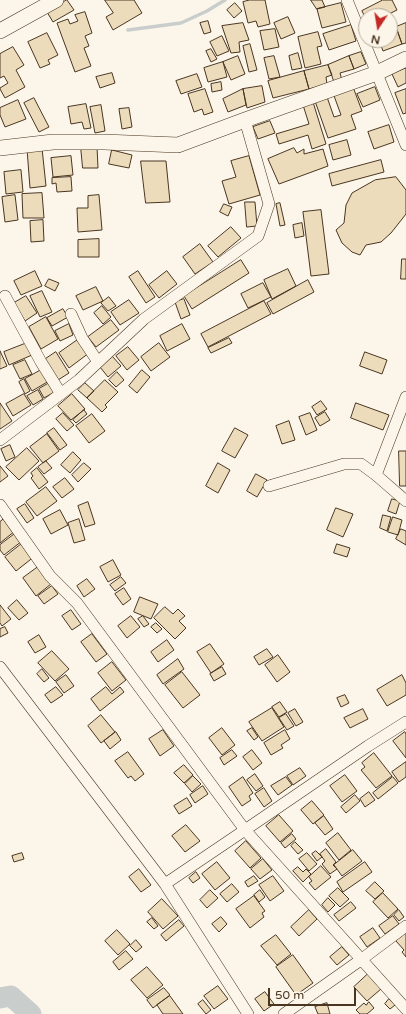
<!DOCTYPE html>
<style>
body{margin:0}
#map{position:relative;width:406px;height:1014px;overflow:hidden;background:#fbf6e9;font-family:"Varela Round",sans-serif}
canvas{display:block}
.north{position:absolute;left:358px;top:8px;width:40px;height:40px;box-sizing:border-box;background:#fbf6e9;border:1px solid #b4a999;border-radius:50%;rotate:192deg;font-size:11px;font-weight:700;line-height:16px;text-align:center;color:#4a3520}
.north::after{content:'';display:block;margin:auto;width:14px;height:18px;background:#c62828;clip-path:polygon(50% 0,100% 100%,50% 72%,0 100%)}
.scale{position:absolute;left:268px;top:988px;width:88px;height:18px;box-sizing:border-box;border:2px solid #4a3520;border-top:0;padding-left:5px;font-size:12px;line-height:14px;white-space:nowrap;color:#4a3520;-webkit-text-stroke:3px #fbf6e9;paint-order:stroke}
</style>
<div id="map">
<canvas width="406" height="1014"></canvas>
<div class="north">N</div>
<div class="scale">50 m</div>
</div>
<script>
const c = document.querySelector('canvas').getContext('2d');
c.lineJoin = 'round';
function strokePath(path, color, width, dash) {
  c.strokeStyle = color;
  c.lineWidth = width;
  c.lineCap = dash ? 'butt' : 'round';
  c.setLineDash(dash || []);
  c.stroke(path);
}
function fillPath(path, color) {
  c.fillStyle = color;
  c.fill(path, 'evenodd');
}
strokePath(new Path2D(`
 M128 30 181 23 207 11 225 0`), '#c9cecd', 3.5);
strokePath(new Path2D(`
 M0 998 11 996 31 1014`), '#c9cecd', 21);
const building = new Path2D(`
 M67 0 74 10 53 22 47 12Z
 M105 0H134L142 13 113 30 106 17 113 13Z
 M250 0H265L270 24 258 27 256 21 248 23 243 2Z
 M311 0H322L325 7 317 9Z
 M383 0H392L397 10 385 16H366V19L362 11Z
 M235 3 242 11 234 18 227 10Z
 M341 3 346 22 322 28 317 9Z
 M85 12 92 33 85 36 89 46 84 48 91 66 75 72 57 23 68 19 70 24 78 21 75 15Z
 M288 17 295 33 281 39 274 23Z
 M208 21 211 32 204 34 200 23Z
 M243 23 249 40 239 42 240 52 231 53 222 26Z
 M406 23V43L402 44 396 27Z
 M351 25 356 41 329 50 323 34Z
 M396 27 402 44 383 51 379 40H390V30Z
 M275 29 279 47 264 50 260 31Z
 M318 32 322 46 317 47 321 64 305 68 298 37Z
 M47 33 58 55 48 60 50 64 40 68 28 42Z
 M222 36 229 51 217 56 210 42Z
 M250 44 257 70 249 72 243 46Z
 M13 47 24 65 16 70 25 87 5 98 0 89V88L8 83 4 76 0 78V54Z
 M211 49 217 59 211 62 206 51Z
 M361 52 366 64 354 69 349 56Z
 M298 53 302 68 292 70 289 56Z
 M238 56 245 74 231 80 223 62Z
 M274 56 280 77 269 79 264 58Z
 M349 56 354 69 340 73 342 80 334 82 328 65Z
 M223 62 227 77 208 82 204 68Z
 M328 65 332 75 326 77 327 84 309 89 304 71Z
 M406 68V83L398 87 392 74Z
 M304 71 309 89 273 98 268 81Z
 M112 73 115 83 100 88 96 77Z
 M197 74 202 87 181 94 176 81Z
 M221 82 222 90 212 92 211 84Z
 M262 86 265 102 247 108 243 89Z
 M353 87 362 111 351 115 356 129 328 138 315 101 327 97 334 117 341 115 333 93Z
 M375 87 380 100 363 107 357 94Z
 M205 89 213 112 204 115 202 109 194 112 188 94Z
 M243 89 246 105 228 112 223 99Z
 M406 89V113L403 114 395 93Z
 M34 98 49 127 39 132 24 103Z
 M18 100 26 119 5 127 0 115V108Z
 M313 102 326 144 312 149 308 135 279 144 276 134 309 124 303 105Z
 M86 104 91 128 84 129 82 122 71 124 68 107Z
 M101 105 105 131 95 133 90 107Z
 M129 108 132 127 122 129 119 109Z
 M270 121 275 133 258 139 253 127Z
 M389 125 394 142 374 149 368 132Z
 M347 140 351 155 333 160 329 145Z
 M81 147H97L98 168H83Z
 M42 148 46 186 30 188 27 149Z
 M294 148 297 153 304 149V154L323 149 328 166 279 184 268 159Z
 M112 150 132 155 129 168 109 164Z
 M71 156 73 175 53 177 51 158Z
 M249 156 260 195 229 204 222 181 236 177 231 161Z
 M381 160 384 172 332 186 329 174Z
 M141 161H166L170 202 146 203Z
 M21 170 23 192 6 194 4 172Z
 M71 177 72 191 57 192 56 183 52 184V178Z
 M396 177 406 190V214L391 233 381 242 366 245 360 255 352 252 342 243 336 230 344 223 346 205 352 193 375 180Z
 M42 193 44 218H23L22 194Z
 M15 195 18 220 5 222 2 197Z
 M99 195 102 230 78 232 77 208H88V196Z
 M245 202H255L257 226 247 227Z
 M280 203 285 225 280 226 276 204Z
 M224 204 232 207 228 216 220 212Z
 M321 210 329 274 311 276 303 212Z
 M43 220 44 241 31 242 30 221Z
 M302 223 304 236 295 238 293 225Z
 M231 227 241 238 218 257 208 246Z
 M99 239V257H78V240Z
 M200 244 213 262 195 274 183 257Z
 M402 259H406V279H401Z
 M241 260 249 273 192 309 184 296Z
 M288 269 296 286 272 299 264 280Z
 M35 271 42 286 21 295 14 281Z
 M138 271 155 297 146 303 129 277Z
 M167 271 177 284 159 298 149 285Z
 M49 279 59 283 55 291 45 286Z
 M308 280 314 292 273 314 267 303Z
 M263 283 271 297 248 308 241 294Z
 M96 287 103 301 83 310 76 296Z
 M42 291 52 312 40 317 30 296Z
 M26 296 37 313 25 321 14 303Z
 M109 297 116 306 108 311 101 303Z
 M184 299 190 315 181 319 175 302Z
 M129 300 139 313 120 325 111 312Z
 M264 301 271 314 208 347 201 334Z
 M102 306 111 317 103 324 94 313Z
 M63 309 68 317 52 326 47 318Z
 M46 317 58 339 41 349 29 327Z
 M111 320 119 330 96 347 88 337Z
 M69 324 73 335 60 341 55 331Z
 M182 324 190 339 167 351 160 336Z
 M229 338 232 343 211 353 208 348Z
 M79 339 89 353 69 368 59 353Z
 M27 343 32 355 9 365 4 352Z
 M159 343 170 357 151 371 141 357Z
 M128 347 139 360 127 370 116 356Z
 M0 351 7 366 0 369Z
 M56 352 69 373 58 380 44 360Z
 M365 352 387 360 382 374 360 366Z
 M112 356 121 366 108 377 100 367Z
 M25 360 32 374 20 379 13 365Z
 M43 369 49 381 32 391 25 379Z
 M142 370 150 377 137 393 129 386Z
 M117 372 124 380 116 387 109 380Z
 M24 379 30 391 25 394 19 382Z
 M105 380 118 392 105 405 107 407 102 412 87 398Z
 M51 382 56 391 44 398 39 389Z
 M85 383 94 391 87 398 78 390Z
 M38 390 43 399 33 405 27 396Z
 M24 394 31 405 13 416 6 404Z
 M72 394 85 409 71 420 58 406Z
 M321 401 327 409 317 415 312 407Z
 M0 403 12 421 0 429Z
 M356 403 389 415 383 430 351 418Z
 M84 410 87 414 76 423 73 420Z
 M325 412 330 420 320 426 315 418Z
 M63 413 74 425 67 431 56 419Z
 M310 413 317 430 306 435 299 417Z
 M92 414 105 431 89 443 76 426Z
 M289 421 295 440 282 444 276 426Z
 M54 428 67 445 60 450 47 433Z
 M235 428 248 435 235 458 222 451Z
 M47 434 59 451 43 463 30 447Z
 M10 445 15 457 6 461 1 449Z
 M27 448 39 461 19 480 6 467Z
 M399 451H406V486H400Z
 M73 452 81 460 70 473 61 465Z
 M46 461 52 468 44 474 38 467Z
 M84 463 91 469 78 482 72 475Z
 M218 463 230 470 218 493 206 486Z
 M0 466 8 476 0 482Z
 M37 468 48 482 39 489 31 478 33 476 31 473Z
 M256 474 267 480 257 497 247 491Z
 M65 478 74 489 62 498 53 487Z
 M46 487 57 501 37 516 26 502Z
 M392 499 400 501 396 514 388 511Z
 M88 502 95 524 85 527 78 506Z
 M25 504 34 518 27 523 17 509Z
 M336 508 353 514 343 537 327 530Z
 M60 510 68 525 51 534 43 519Z
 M383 515 391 517 387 531 380 528Z
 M393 517 402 520 398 535 388 532Z
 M5 518 15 531 0 543V522Z
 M79 519 85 540 74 543 68 523Z
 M401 529 406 531V545L396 539Z
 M16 533 22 541 4 555 0 550V545Z
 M24 542 35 556 16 571 5 557Z
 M337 544 350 548 347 557 334 553Z
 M113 560 121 575 108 582 100 567Z
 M38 567 51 584 36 596 23 578Z
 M121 577 126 583 115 591 110 585Z
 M87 579 95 589 84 597 77 586Z
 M52 586 58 594 44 604 38 596Z
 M124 588 131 599 123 605 115 594Z
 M140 597 158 604 151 619 134 612Z
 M17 600 28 613 19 620 8 608Z
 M0 605 11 619 2 626 0 623Z
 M165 607 173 614 178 609 185 616 179 621 186 628 175 639 154 618Z
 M71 610 81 624 72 630 62 616Z
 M131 616 140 627 127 638 118 626Z
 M143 616 149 624 144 627 138 619Z
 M156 623 162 629 157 633 151 627Z
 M5 627 8 633 0 637V629Z
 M92 634 107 654 96 662 81 642Z
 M39 635 46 647 35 653 28 642Z
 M167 640 174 650 158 662 151 652Z
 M210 644 224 664 211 673 197 652Z
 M267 649 273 657 259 665 254 657Z
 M52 651 69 669 55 681 38 663Z
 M278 655 290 672 277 682 265 665Z
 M178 659 184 669 163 684 157 675Z
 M112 662 126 680 112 691 98 673Z
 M222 667 226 674 214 681 210 674Z
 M42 669 49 678 44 682 37 674Z
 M182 672 200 695 183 708 165 685Z
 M66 675 74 686 64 693 56 682Z
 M402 675 406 683V695L387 706 377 690Z
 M56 687 63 695 51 703 45 695Z
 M106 687 112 694 120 687 124 692 100 711 91 699Z
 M345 695 349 703 341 707 337 698Z
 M280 702 287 712 279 717 272 707Z
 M272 708 284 727 262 741 249 722Z
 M295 709 303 722 296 726 288 713Z
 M363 709 368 719 350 728 344 718Z
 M286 714 294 726 287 730 279 718Z
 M101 715 115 732 101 743 88 726Z
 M222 728 235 745 222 755 209 738Z
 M252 728 258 737 254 740 247 731Z
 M163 730 174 746 160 756 149 739Z
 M285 730 290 739 281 745 283 748 271 755 264 743Z
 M116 732 121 740 110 749 104 741Z
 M405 732 406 734V758L393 741Z
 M232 750 237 756 224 765 220 758Z
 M252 750 262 763 253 770 243 757Z
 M128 752 144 774 135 781 131 776 128 778 115 761Z
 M374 753 392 776 376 788 361 770 365 767 362 763Z
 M406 762V777L399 782 392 772Z
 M184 765 193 775 184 783 174 773Z
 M300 768 306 776 293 785 287 776Z
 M255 774 263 786 256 791 247 780Z
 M345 775 357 791 342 802 330 786Z
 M193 776 201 784 192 792 185 784Z
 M243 777 253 793 249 796 251 800 242 806 229 787Z
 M286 777 292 785 278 795 271 786Z
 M393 777 398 783 378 799 373 793Z
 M203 786 208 794 195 803 190 795Z
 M264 788 272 801 264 807 255 794Z
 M369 792 375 800 365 807 360 799Z
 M355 795 360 801 346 813 341 807Z
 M187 798 192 806 179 814 174 806Z
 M312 801 324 815 313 824 301 810Z
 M279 815 293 831 280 842 266 826Z
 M324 816 333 829 325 835 315 823Z
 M186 825 200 841 185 852 172 836Z
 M338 833 351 850 339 860 326 843Z
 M292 834 296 839 285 848 281 843Z
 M246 841 261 858 250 868 235 851Z
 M295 842 303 850 298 854 291 846Z
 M326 849 336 862 333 865 337 869 330 874 322 864 325 861 320 854Z
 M353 850 362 861 342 876 334 865Z
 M316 851 322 857 317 861 312 854Z
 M22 853 24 859 14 862 12 856Z
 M307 853 317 864 309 871 299 859Z
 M263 859 272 870 260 879 251 869Z
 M217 862 230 878 215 890 202 874Z
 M365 862 372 872 343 892 337 882Z
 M321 866 331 877 315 890 309 883 312 881 309 877Z
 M298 867 303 872 306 869 311 874 303 882 293 871Z
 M139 869 151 885 141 892 129 877Z
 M196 872 200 878 193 883 189 878Z
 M254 876 258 881 248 887 245 882Z
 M273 876 284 891 270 901 259 885Z
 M375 882 384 891 375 899 366 891Z
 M232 884 239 892 227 902 220 894Z
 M338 888 349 899 340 907 329 896Z
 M210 890 218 898 207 908 200 900Z
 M260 890 265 897 259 902 254 895Z
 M383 893 398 909 388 918 373 902Z
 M254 896 265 911 262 913 264 917 250 928 236 909Z
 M328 898 335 905 328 912 322 905Z
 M162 899 178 916 163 929 148 912Z
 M351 902 356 908 339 921 334 915Z
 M309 910 317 919 299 936 291 927Z
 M399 910 404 917 399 921 394 915Z
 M393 916 399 924 385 934 379 926Z
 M221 917 227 924 219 932 212 924Z
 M152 918 158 926 154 929 147 922Z
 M179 920 184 926 166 941 161 935Z
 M373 928 380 938 367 947 360 937Z
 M117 930 130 944 118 955 105 941Z
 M406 933V957L402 952 404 950 396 941Z
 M276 935 291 954 277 965 261 946Z
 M136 940 142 947 136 952 130 946Z
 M342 947 349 955 337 965 330 957Z
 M126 951 133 959 119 970 113 962Z
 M293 955 313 983 296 995 276 967Z
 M147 967 163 985 147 998 131 980Z
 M368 974 381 989 367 1001 354 987Z
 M218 986 228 999 214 1009 204 996Z
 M164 988 170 995 153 1008 147 1000Z
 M265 992 274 1004 264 1011 255 999Z
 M170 996 183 1014H163L157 1005Z
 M389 999 395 1005 390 1009 385 1004Z
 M203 1000 211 1010 206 1014 198 1004Z
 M369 1002 374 1008 367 1014H360L356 1010 364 1003 366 1005Z
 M327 1003 330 1014H318L315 1007Z`);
fillPath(building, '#ecdcbc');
strokePath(building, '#4a3520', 1);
const street = new Path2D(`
 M347 0 406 145
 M5 296 41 362 61 394
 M71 314 82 338 98 362
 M0 440 79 380 144 319 258 236 269 204 245 120
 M376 475 406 397
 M269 486 344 464H361L376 475 406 501
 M0 505 50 576 77 603 245 830 406 1009
 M0 667 165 884 248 1014
 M165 884 245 830 368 746 406 722
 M284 1014 362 959 406 926`);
const secondary = new Path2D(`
 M0 31 56 0
 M0 148 53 142H104L178 145 245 120 377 73 406 59`);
strokePath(street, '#4a3520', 12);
strokePath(secondary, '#4a3520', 16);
strokePath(street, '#fbf6e9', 11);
strokePath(secondary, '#fbf6e9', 15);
</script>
